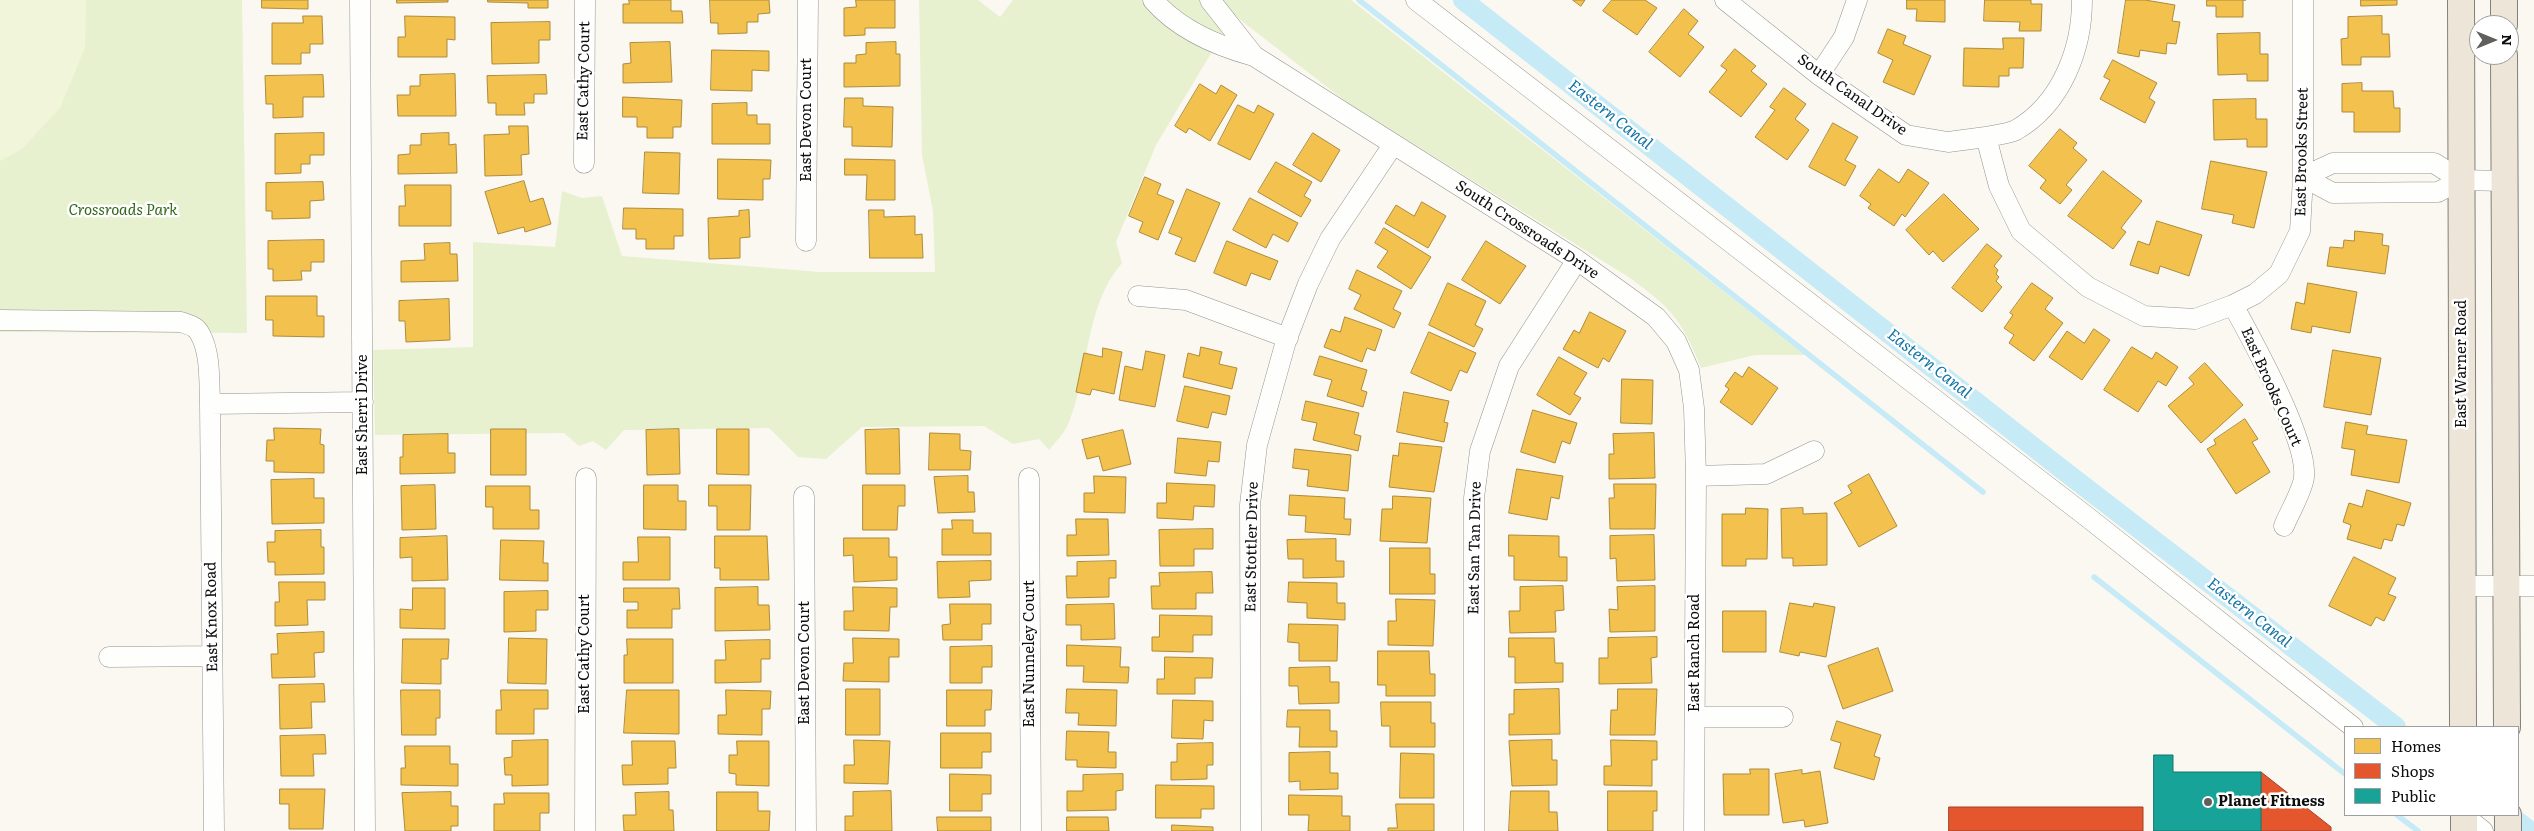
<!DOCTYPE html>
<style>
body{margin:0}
#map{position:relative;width:2534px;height:831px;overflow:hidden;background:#fbf8f1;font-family:Literata,serif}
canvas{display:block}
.legend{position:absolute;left:2344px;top:726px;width:175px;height:90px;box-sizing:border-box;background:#fff;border:1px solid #9e9e9e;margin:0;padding:6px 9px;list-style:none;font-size:15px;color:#0d0d0d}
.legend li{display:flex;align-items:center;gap:10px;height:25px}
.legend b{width:25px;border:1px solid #9e9e9e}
.north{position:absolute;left:2469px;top:15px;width:50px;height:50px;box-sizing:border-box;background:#fff;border:1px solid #9e9e9e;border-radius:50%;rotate:90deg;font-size:14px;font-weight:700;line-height:20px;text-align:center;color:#0d0d0d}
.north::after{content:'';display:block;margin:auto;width:18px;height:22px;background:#605f5d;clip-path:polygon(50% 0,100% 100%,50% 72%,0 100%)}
</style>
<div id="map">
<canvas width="2534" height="831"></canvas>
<ul class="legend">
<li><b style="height:14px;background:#f2c14e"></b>Homes</li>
<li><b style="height:14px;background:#e4572e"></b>Shops</li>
<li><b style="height:14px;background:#17a398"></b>Public</li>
</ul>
<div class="north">N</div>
</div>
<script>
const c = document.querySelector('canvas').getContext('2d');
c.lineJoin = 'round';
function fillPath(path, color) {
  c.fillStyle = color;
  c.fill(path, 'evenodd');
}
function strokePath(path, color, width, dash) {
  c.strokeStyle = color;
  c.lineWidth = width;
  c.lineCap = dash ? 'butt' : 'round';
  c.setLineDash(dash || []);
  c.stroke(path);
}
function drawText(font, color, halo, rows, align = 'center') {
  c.font = font + ' Literata,serif';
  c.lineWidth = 5;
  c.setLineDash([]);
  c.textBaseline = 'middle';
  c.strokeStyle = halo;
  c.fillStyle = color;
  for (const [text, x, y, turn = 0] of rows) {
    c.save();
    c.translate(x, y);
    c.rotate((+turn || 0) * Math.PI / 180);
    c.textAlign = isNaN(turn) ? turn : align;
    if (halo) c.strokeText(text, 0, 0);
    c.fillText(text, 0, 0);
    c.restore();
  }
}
fillPath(new Path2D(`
 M0 0H242L247 333 0 332Z
 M919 0H978L1000 17 1013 0H1351L1805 355H1755L1701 368C1681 318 1670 307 1627 276L1349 104 1234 15 1156 145 1116 242 1122 263C1084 307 1090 369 1069 422 1066 432 1055 442 1049 450L1039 439 1013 444 984 426 862 427 826 459 798 457 769 428 624 430 606 450 593 441 579 446 564 433 375 435 373 350 473 347V242L555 247 562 191 582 198 602 196 622 256 820 272H935L933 211 922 155Z`), '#e7f1d0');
fillPath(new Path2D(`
 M0 0H86L85 48 60 108 22 149 0 161Z`), '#f1f5da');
const homes = new Path2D(`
 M262 0H308V9L262 8Z
 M397 0H448V2L397 3Z
 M488 0H548V8H528V3L488 2Z
 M629 0H671V11H682L683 23H623V4H629Z
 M710 0H769L770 13 758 14V22H747V33L718 34V23H711Z
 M856 0H895V28H865V35L844 36V8L856 7Z
 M1573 0H1585L1581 6Z
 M1612 0H1645L1657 8 1637 35 1603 11Z
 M1907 0H1945V22L1916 21 1917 9H1907Z
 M1985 0H2031V4H2042L2041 31H2019L2020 22 1984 21Z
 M2126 0H2145L2175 5 2172 21 2180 22 2176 44 2167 43 2166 54 2140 50 2139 57 2118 53Z
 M2207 0H2246H2243V17H2216V6H2207Z
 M2361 0H2397V5L2361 6Z
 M1684 9 1698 21 1688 34 1704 47 1680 77 1649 52Z
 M303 16H322L323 44H310V53H301V64H272V23H303Z
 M405 16 455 17V40L447 39V57H398V37H405Z
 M2382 16V34H2389L2390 57H2361V65H2342L2341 39 2348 38V17Z
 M550 22V40H539V63L492 64 491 23Z
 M1888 29 1906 36 1903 44 1931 56 1914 95 1883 82 1893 60 1878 53Z
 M2260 33V54H2268V81H2247V74L2218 75 2217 34Z
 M2003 38H2024L2023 68H2009V76H1999V87L1963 86 1964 48 2003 49Z
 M670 42 672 82 623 83V64L631 63 630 43Z
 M896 42V54H900V86L844 87V63H856V55L866 54V43Z
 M1735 49 1756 66 1751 71 1767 84 1741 117 1709 92 1727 70 1721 66Z
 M712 50 769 51V71L752 70V91L711 90Z
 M2113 60 2157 83 2149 98 2155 102 2145 123 2100 99 2110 80 2104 77Z
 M455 74 456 116H398L397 95H410V86H420V75Z
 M323 75 324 97H303V117L273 118V104H266L265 76Z
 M546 75 547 94H534V103H524L525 115H496V103H488L487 76Z
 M2362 83V91H2393L2394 108H2400V132H2354V112H2342V84Z
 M1200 84 1216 94 1221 85 1237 95 1210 141 1189 128 1186 133 1175 126Z
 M1784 88 1806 104 1795 119 1809 130 1787 160 1755 137 1775 110 1770 107Z
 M623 97 682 100 681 127H673V138H647V127H637V117H623Z
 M845 98H863V106L893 107 892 147 852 146V127H844Z
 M2256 99V119H2267V147H2247V139L2214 140 2213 100Z
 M747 103V115H757V124H770V144H712V104Z
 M1238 105 1254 113 1258 105 1274 114 1250 160 1218 144Z
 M1833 123 1858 137 1845 160 1856 166 1845 186 1809 167Z
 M509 126H528L529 154 521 155 522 175 485 176 484 135 509 134Z
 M2060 129 2077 143 2073 148 2087 160 2066 185 2072 190 2060 204 2040 188 2046 180 2029 166Z
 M324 133V155H310V164H301V173L275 174V134Z
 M449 133V145L456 144 457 173 398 174V155L410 154V145H421V134Z
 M1313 133 1340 150 1321 182 1293 165Z
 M645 152 680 153 679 194 643 193Z
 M718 159 771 160 770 179H763V200L718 199Z
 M845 159 895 160V200H866L867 175H845Z
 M2211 161 2267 172 2254 228 2232 223 2234 215 2202 209Z
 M1276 162 1312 182 1304 196 1311 200 1301 217 1258 192Z
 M1879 169 1899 183 1908 169 1929 183 1905 217 1902 214 1894 226 1868 208 1871 204 1860 196Z
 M2103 171 2142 201 2121 228 2126 232 2113 249 2068 216Z
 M1145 177 1161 184 1157 194 1174 201 1158 240 1139 232 1143 222 1129 216Z
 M524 181 530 202 543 198 551 224 525 232 524 227 498 234 485 192Z
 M323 182 324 200 310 201V218L272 219V211H266V183Z
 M405 185H451V226H399V206H405Z
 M1187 189 1220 203 1195 262 1175 254 1182 238 1169 233Z
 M1944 194 1979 229 1943 262 1933 251 1929 255 1906 230Z
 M1250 198 1298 223 1288 242 1273 234 1266 248 1233 230Z
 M1422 202 1446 216 1428 248 1385 223 1396 205 1414 216Z
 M624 208 683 209V236H674V249H646V239H636V229H623Z
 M749 210 750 237 740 238V258L709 259 708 218 739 216V211Z
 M869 210H884V217L915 216V235L922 234 923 258H870Z
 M2157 221 2202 235 2189 276 2160 266 2158 274 2130 265 2138 241 2149 245Z
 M1384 228 1431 257 1411 289 1377 267 1388 251 1375 243Z
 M2355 231 2383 234 2382 245 2389 246 2385 274 2327 266 2330 247 2343 248 2344 240 2354 241Z
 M324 240V262H311V271H301L302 280 273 281V269H268V241Z
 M1227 241 1278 261 1270 280 1251 273 1246 286 1214 273Z
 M1486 241 1526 266 1500 304 1462 280Z
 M450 243V254H457L458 281 401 282V261L425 260 424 244Z
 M1987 244 2002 256 1994 266 1998 270 1996 274 1999 277 1996 281 2002 287 1982 312 1952 288Z
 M1357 270 1402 291 1393 309 1401 313 1394 328 1354 309 1361 295 1349 289Z
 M1448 283 1486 301 1475 325 1483 329 1474 347 1429 325Z
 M2032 283 2053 298 2045 309 2063 323 2034 361 2009 343 2014 335 2004 328 2013 315 2010 313Z
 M2308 283 2357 292 2350 333 2312 326 2311 333 2291 329 2296 302 2304 304Z
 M266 296H317V316H324V337L273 336V320H266Z
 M449 299 450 340 406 342 405 321H399V301Z
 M1590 312 1626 331 1609 362 1603 358 1598 368 1563 349 1574 330 1579 333Z
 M1345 317 1382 330 1375 351 1367 348 1362 362 1324 347 1331 329 1340 332Z
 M2094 329 2110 340 2082 380 2049 357 2067 331 2084 343Z
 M1429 332 1476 353 1467 373 1460 370 1451 391 1411 373Z
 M1201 347 1222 352 1219 364 1237 368 1232 389 1183 377 1188 353 1199 356Z
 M2132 347 2152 359 2156 352 2178 367 2166 386 2158 381 2138 412 2104 390Z
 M1103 348 1122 352 1114 394 1092 389 1090 395 1076 392 1084 353 1102 357Z
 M2333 350 2381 358 2371 415 2324 407Z
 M1146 351 1165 355 1155 407 1119 400 1125 366 1142 370Z
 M1320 356 1367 370 1361 390 1367 392 1363 407 1327 396 1332 380 1314 375Z
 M1559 357 1587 373 1574 394 1581 398 1570 415 1537 395Z
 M2205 363 2243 405 2201 443 2168 406 2194 384 2189 378Z
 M1749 367 1778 388 1752 425 1720 402 1729 389 1725 386 1735 372 1742 377Z
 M1622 379 1653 380 1652 424 1621 423Z
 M1185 386 1230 396 1226 415 1212 412 1208 428 1177 421Z
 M1404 392 1449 401 1444 422 1448 423 1444 442 1397 432Z
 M1306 401 1359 413 1354 434 1361 436 1358 451 1313 440 1317 423 1302 420Z
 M1533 410 1577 423 1570 444 1562 441 1555 463 1521 452Z
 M2245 419 2258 439 2252 442 2270 472 2236 494 2207 449 2216 444 2214 440Z
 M2346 422 2368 426 2366 434 2407 440 2399 483 2351 475 2355 450 2342 448Z
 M274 428 321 429 320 444 324 445V473L274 472V461H266L267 440H274Z
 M491 429H526V475H491Z
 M679 429 680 474 647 475 646 430Z
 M717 429H749V475L717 474Z
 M899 429 900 474H866L865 430Z
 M1123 430 1131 464 1103 471 1099 456 1087 459 1082 440Z
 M930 433 960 434V450L971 451 970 470H929Z
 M1654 433 1655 478 1609 479V454H1614L1613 434Z
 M448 434V453H455V473L400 474V457H403V435Z
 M1178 438 1221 442 1219 462 1208 461 1206 476 1175 473Z
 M1400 443 1442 447 1434 492 1389 487 1393 455 1398 456Z
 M1295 449 1351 455 1348 491 1307 486 1309 470 1293 468Z
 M1517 469 1563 476 1559 499 1551 497 1547 520 1509 513Z
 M1869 474 1897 526 1859 547 1834 503 1852 493 1848 486Z
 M968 476V492H974L975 512 938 513 934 477Z
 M1094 476 1126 477 1125 513 1084 512V493H1094Z
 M314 479V498H324V523L272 524 271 480Z
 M1167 483 1215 485 1214 507 1194 506 1193 520 1157 518V503H1166Z
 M1614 484H1656L1655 529H1610L1609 498H1614Z
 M435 485 436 529 402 530 401 486Z
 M644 485H678V501H686V530L644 529Z
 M709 485H751L750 530H717V506H709Z
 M863 485H905V506H898L897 530H863Z
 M486 486H530V510H539V529H493V507H486Z
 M2367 490 2411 503 2404 526 2397 524 2392 541 2384 539 2381 549 2347 539 2351 525 2343 522 2349 503 2362 507Z
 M1290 495 1345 498 1344 519H1351L1350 535 1305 532 1306 516 1289 515Z
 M1393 496 1431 498 1427 543 1380 541 1382 509H1392Z
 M1746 508 1768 509 1767 559H1746V566H1722V514H1745Z
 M1803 508V514L1827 513V565L1793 566V558H1782L1781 509Z
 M1076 519H1108L1109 555 1067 556V535H1076Z
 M952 520H973V533H991V555H942V529H952Z
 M1213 529V549H1194V566H1160L1159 530Z
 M321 530V547H324V574L275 575V562H268L267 542H275V531Z
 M1509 535 1559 536V557H1567V581L1514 580V556H1509Z
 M1654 535 1655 580 1617 581 1616 558 1610 559V536Z
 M447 536 448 580 412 581V557L400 558V538Z
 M715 536H767L769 580H720V568H715Z
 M638 537H670V580H623V562H638Z
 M844 538H889V557H897V580L854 582 853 555 844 556Z
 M1336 539V561H1344V577L1303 578V559H1288L1287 540Z
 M501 540 544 541 543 563H548V581L500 580Z
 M1390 548H1430V574H1435V594H1390Z
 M2354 557 2396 578 2388 594 2396 597 2384 621 2376 617 2371 626 2329 606Z
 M991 561V580L969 581 970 597 938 598 937 562Z
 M1116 561V578H1109V597L1067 598 1066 576H1077V562Z
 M1212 572 1213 593H1196V609H1152L1151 586H1160L1159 573Z
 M279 582H325V600H307L308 625 275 626V602H279Z
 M1289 582 1337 583V603H1345V620L1307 618V603L1288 602Z
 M1563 586 1564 610 1555 611 1556 632 1510 633 1509 611H1520V587Z
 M1655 586V631L1610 632 1609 609 1618 610 1617 587Z
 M758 587V605H769L770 630 715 631V588Z
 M853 587 897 588V607H890L889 631 844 630V611H853Z
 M413 588H445V629L400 628V609L412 610Z
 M624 588H679L680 609H672V628H627V610H638V602H624Z
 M548 591V610H536V631L504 632V592Z
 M1396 599 1435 600 1433 646 1388 645V621H1396Z
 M1790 603 1813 607 1814 603 1835 607 1826 657 1800 652 1799 656 1780 652Z
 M950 604H991V624H982V640H943L942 625 950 624Z
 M1114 604 1115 639 1081 640V625H1066V605Z
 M1723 611H1766V652H1723Z
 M1160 615 1212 616V635H1193V652L1152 651V637H1159Z
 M1289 624 1338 625 1337 661H1299V643L1288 642Z
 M324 632V652L314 653 315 677 272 678 271 654H278L277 634Z
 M1657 637V657L1651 658 1652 683 1599 684V658H1608V638Z
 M509 638 547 639 546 684 508 683Z
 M853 638 899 639V657H889V682L843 681 844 663H853Z
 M1509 638H1554L1555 663H1563V682L1515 683V657H1509Z
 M403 639H449L448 659H441V684L402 683Z
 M627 639H673V683H624V655H627Z
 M770 640V659H761V682L715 683V660H726L725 641Z
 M1067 645 1121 647 1120 667H1129L1128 683 1083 682 1084 666H1067Z
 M992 646V667H982V683H950V647Z
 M1878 648 1893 691 1843 709 1828 666Z
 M1378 651H1429L1430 674H1435V696H1386V685H1378Z
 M1165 657 1213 658 1212 678H1195V694H1157V679H1164Z
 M1330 667V682H1339V703L1299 704 1298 686H1289V668Z
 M324 684 325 702H311L312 728 280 729 279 685Z
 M846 689H880V735H846Z
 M1067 689 1117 690 1116 726 1078 725 1079 713H1066Z
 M1559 689 1560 734 1509 735V714H1514V690Z
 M1618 689H1657L1655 735H1610L1611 710H1617Z
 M401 690H440V718H436V735H402Z
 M501 690H548V709H534V734H496V710H501Z
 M627 690H679V734L624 733Z
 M726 690 771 691 770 709H762V735L718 734V715H726Z
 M947 690H992L991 710H985V726H947Z
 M1173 700 1213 701V721L1204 720 1203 739 1172 738Z
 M1381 702H1431V723H1435V747H1390V726H1382Z
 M1288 710H1330V731H1337V747H1299L1300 727H1287Z
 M1837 721 1881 735 1874 756 1880 758 1874 780 1834 768 1841 743 1831 740Z
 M1067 731 1109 732 1108 752H1116V768L1077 767V760H1066Z
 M941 733H991V752H982V768H941Z
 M325 735 326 754H313L314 776H281L280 736Z
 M548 740V785L512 786V775H505L504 758 512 757V741Z
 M854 740 890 741 888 784 844 783V765H854Z
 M1552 740V760H1557V785L1512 786 1509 741Z
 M1611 740 1657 741V760H1652V786L1604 785V766H1611Z
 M632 741H675L676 768H668V784L623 785 622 765H632Z
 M737 741H769V786L736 785V774L729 773V755H737Z
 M1213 743V765H1207V779L1171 780V762H1177V744Z
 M405 746H450V764H458V786L401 785V768H405Z
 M1330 752V773H1338V789L1300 790V781L1289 782V753Z
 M1401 753 1434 754V798H1400Z
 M1750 769H1769V815H1724L1723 774H1750Z
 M1802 770V774L1820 771 1828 823 1805 827 1804 820 1783 823 1775 774Z
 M950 774 991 775V794H982V811H950Z
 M1123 774V790L1116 791V810L1067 811V791H1083V775Z
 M1156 785 1214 786V809H1201V818H1156Z
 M280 789H325L323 829H289V804H280Z
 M891 791 892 831H845V816H853V792Z
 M1511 791H1549V812H1557L1558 831H1509Z
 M1608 791H1657V811H1653V831H1608Z
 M451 792V806H458V826H451V831H405L402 793Z
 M669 792V810H673L674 831H624L623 815H636L635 793Z
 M717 792H758V811H770L769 831H717Z
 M504 793H549V813H540V831H494V804H504Z
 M1289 795 1342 796V816H1350V831H1308L1309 815H1289Z
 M1396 804H1434V831H1388V828H1397Z
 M937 817H991V831H938Z
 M1067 817H1108L1109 831H1067Z
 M1172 825 1213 827V831H1172Z`);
fillPath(homes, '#f2c14e');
strokePath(homes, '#ad8b3a', 1);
const shops = new Path2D(`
 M2261 772 2331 827V831H2261Z
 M1949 807H2143V831H1949Z`);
fillPath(shops, '#e4572e');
strokePath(shops, '#a44124', 1);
const public = new Path2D(`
 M2154 755H2173V772H2261V831H2154Z`);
fillPath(public, '#17a398');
strokePath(public, '#14766e', 1);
strokePath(new Path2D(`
 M1359 0 1983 492
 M2094 577 2345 774
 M2397 815 2418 831`), '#c6ebf7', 5.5);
strokePath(new Path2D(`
 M1463 0 2059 467 2396 727
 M2509 815 2530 831`), '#c6ebf7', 20);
const minor = new Path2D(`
 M360 0 365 831
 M1153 0C1179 30 1217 46 1254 56L1577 260 1656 317 1676 341 1689 370 1694 408 1696 476 1694 831
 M1210 0 1254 56
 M1416 0 2086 516 2353 727
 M1725 0 1819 75 1906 135 1948 142 1986 137 1999 186 2021 231 2088 287 2144 316 2195 319 2233 305 2255 294 2279 274 2300 231 2303 177V0
 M1819 75 1844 37 1857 0
 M1986 137C1995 135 2008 134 2016 130 2061 104 2082 50 2082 0
 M584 163 585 0
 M2303 177 2333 193 2438 192 2461 180 2504 181
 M2303 177 2333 163H2434L2461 180
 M806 241 808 0
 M1138 296 1186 300 1288 338
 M2233 305C2252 340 2308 440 2304 477 2303 490 2289 513 2284 526
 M0 320 181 322C189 325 196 326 200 334 211 353 209 383 210 404L214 831
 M210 404 363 402
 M1696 476 1766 474 1814 451
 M1029 478 1031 831
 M804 496 806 831
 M2463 586H2534
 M109 657 212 656
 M1695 717H1783
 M2463 815 2483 831
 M585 831 586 478
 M1251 831 1250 505 1257 445 1286 341 1308 284 1330 239 1393 145
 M1474 831V498L1480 451 1509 366 1577 260`);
const major = new Path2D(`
 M2461 0 2463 727
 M2504 0V25
 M2504 55 2507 727
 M2464 815V831
 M2508 815V831`);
strokePath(minor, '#949390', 21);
strokePath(major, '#81807d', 28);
strokePath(minor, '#fefefd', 20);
strokePath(major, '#ede6d8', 26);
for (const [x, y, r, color] of [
 [2208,802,5,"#605f5d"]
]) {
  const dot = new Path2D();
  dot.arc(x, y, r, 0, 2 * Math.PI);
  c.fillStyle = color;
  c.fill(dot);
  strokePath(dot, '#fff', 2);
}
drawText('15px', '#0d0d0d', '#fff', [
 ["East Cathy Court",584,81,-89],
 ["South Canal Drive",1852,95,35],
 ["East Devon Court",807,120,-90],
 ["East Brooks Street",2302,152,-89],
 ["South Crossroads Drive",1527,230,33],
 ["East Warner Road",2462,364,-90],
 ["East Brooks Court",2271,387,66],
 ["East Sherri Drive",363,415,-90],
 ["East Stottler Drive",1252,547,-89],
 ["East San Tan Drive",1475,548,-89],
 ["East Knox Road",212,617,-91],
 ["East Ranch Road",1695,653,-90],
 ["East Cathy Court",585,654,-90],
 ["East Nunneley Court",1030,654,-90],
 ["East Devon Court",805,663,-90]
]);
drawText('italic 15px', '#33681b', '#fff', [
 ["Crossroads Park",123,211]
]);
drawText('bold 15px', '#0d0d0d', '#fff', [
 ["Planet Fitness",2218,802]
], 'left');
drawText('italic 16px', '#1173a4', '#fff', [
 ["Eastern Canal",1610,115,38],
 ["Eastern Canal",1929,364,38],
 ["Eastern Canal",2249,613,38]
]);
</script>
